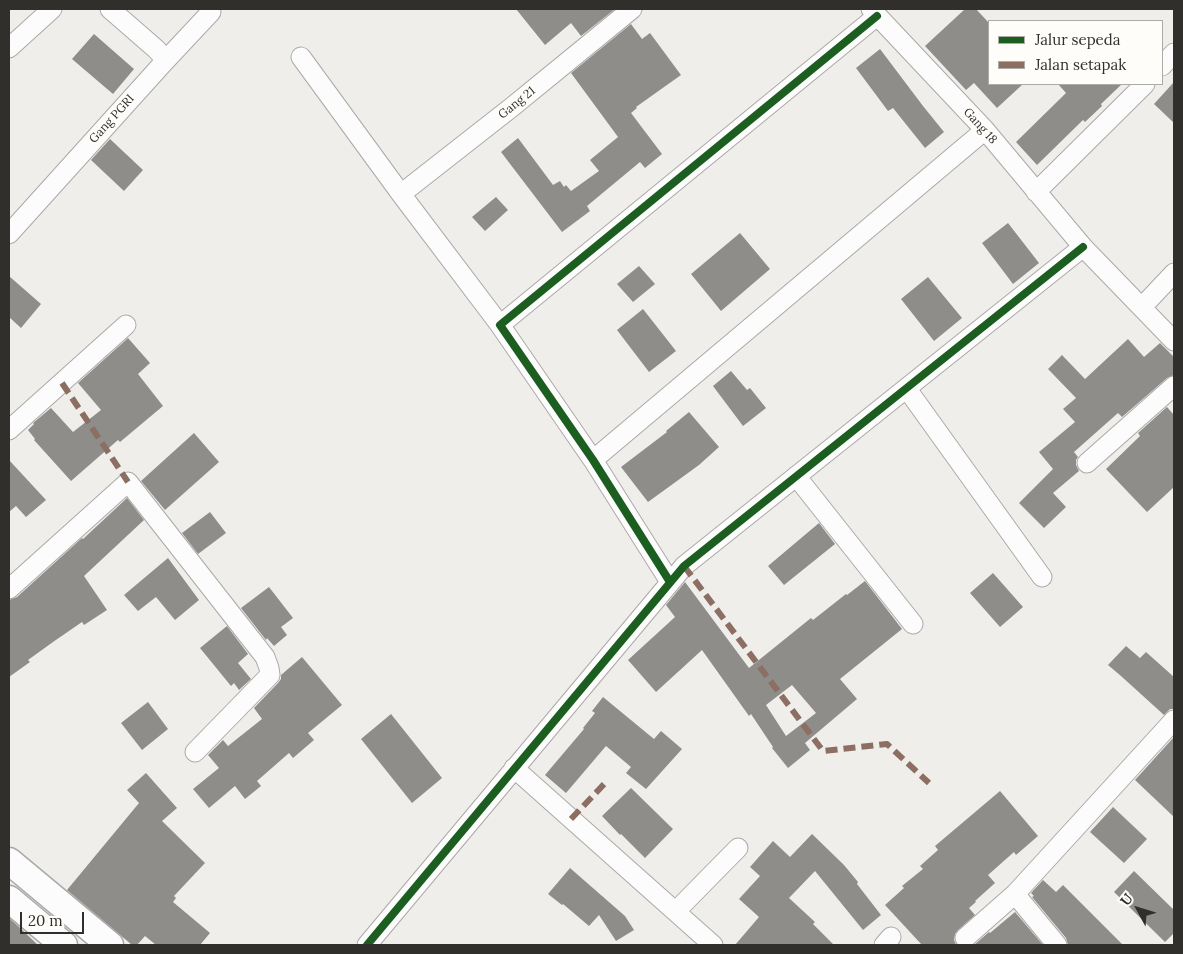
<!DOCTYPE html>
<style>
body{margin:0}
#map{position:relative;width:1183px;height:954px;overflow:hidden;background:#f0eeeb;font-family:Lora,serif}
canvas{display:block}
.frame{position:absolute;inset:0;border:10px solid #302f2c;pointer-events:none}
.legend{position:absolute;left:988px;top:20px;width:175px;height:65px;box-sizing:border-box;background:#fffdf9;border:1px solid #acaba7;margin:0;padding:6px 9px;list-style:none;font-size:15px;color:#302f2c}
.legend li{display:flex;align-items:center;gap:10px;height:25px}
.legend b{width:25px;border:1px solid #acaba7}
.north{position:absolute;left:1113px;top:884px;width:50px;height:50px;-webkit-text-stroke:4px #fffdf9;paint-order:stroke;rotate:309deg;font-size:14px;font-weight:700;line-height:20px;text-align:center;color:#302f2c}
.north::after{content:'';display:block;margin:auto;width:18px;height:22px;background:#302f2c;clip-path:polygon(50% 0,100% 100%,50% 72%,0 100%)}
.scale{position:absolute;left:20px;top:912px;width:64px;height:22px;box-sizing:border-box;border:2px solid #302f2c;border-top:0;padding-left:6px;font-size:15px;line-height:18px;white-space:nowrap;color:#302f2c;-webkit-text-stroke:4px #fffdf9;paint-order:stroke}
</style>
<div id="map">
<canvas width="1183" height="954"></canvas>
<div class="frame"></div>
<ul class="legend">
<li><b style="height:6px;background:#1b5e20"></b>Jalur sepeda</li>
<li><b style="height:6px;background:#8d6e63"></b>Jalan setapak</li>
</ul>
<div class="north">U</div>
<div class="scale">20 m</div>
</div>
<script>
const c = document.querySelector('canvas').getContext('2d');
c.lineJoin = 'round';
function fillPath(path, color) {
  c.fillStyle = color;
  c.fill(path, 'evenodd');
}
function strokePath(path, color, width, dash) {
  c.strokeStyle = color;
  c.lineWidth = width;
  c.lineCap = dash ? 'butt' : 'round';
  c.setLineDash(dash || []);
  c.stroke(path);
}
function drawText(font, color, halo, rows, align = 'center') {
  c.font = font + ' Lora,serif';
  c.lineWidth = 5;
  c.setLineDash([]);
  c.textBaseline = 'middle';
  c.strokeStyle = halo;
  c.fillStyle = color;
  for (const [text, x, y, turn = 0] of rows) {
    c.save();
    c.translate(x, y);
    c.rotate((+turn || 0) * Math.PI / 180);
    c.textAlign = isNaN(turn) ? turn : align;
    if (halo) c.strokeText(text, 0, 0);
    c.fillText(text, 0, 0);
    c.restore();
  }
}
fillPath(new Path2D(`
 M516 9H615L581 36 571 23 545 45Z
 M965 9H976L989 23V84H1023L997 108 974 83 966 90 925 46Z
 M631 24 642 39 650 33 681 75 636 107 637 108 631 113 662 154 645 168 640 162 587 206 590 211 562 232 501 152 518 138 553 185 560 181 564 187 566 185 571 191 599 171 590 160 618 137 571 73Z
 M94 34 134 69 113 94 72 59Z
 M880 49 923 106 944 132 925 148 893 108 888 111 856 68Z
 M1174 82V123L1154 104Z
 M1058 84H1122L1101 104 1102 106 1085 122 1083 120 1037 165 1016 142 1066 93Z
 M110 139 143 170 124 191 91 160Z
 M496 197 508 210 485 231 472 217Z
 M1008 223 1039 263 1013 284 982 243Z
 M740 233 770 269 721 311 691 274Z
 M639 266 655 284 633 302 617 284Z
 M9 276 41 304 21 328 9 317Z
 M928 277 962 318 934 341 901 299Z
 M643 309 676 351 649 372 617 330Z
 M128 338 150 363 138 374 163 406 120 442 118 440 71 481 34 440 35 439 28 430 34 424 33 423 51 408 73 432 101 410 78 383Z
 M1128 339 1144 357 1160 343 1174 357V375L1167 378 1122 417 1118 413 1074 452 1078 457 1076 460V465L1079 471 1053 493 1066 507 1044 528 1019 503 1053 469 1039 452 1075 422 1063 409 1076 398 1048 369 1062 355 1085 379Z
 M731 371 747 390 750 388 766 408 743 426 713 386Z
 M1167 407 1174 415V487L1147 512 1106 469 1140 436 1138 433Z
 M689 412 719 447 699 465 648 502 621 467 667 432 666 431Z
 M194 433 219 462 165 510 141 481Z
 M9 460 46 500 26 517 16 506 9 512Z
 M127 498 144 520 84 576 107 610 84 625 82 622 53 642 28 660 30 662 9 677V600L17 597 82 538 83 539Z
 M210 512 226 533 198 554 182 533Z
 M819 523 835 544 784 585 768 566Z
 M168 558 199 600 175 620 156 597 138 611 124 595Z
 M993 573 1023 607 1000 627 970 593Z
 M865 581 902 629 840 679 857 699 805 743 810 750 788 768 772 748 773 747 751 714 749 716 702 650 656 692 628 660 675 617 666 605 685 582 749 668 811 618 813 620 846 594 847 595ZM792 685 816 713 786 736 766 705Z
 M269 587 293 618 281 627 287 635 274 646 267 638 266 640 241 608Z
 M227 626 248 654 238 663 251 679 239 690 234 683 231 686 200 648Z
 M1126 646 1140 658 1146 652 1174 677V709H1170L1164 715 1121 676 1108 665Z
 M302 657 342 705 308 733 314 740 293 758 289 753 257 781 261 786 245 799 235 786 209 808 193 789 219 768 208 755 223 740 228 746 262 719 254 708 278 683 281 679V675Z
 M603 697 654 739 661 731 682 749 646 789 626 773 631 767 606 746 566 793 545 775 584 729 583 728 595 713 592 711Z
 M148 702 168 729 142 750 121 723Z
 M391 714 442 778 412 803 361 739Z
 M1174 737V817L1135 780Z
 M146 773 177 808 162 821 205 863 174 896 176 898 173 902 210 933 200 945H156L145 936 137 945H132L67 890 139 803 127 790Z
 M631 788 673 829 645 858 621 834 620 835 602 816Z
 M1000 791 1038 836 1016 855 1014 852 988 875 995 883 975 901 976 902 969 908 975 915 958 930 955 934 954 940 956 945H922L885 905 904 888 902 886 923 869 920 866 938 850 935 846Z
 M1113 807 1147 839 1124 863 1090 832Z
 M812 834 844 865 858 882 857 884 881 915 863 930 815 871 789 898 815 922 813 924 834 945H735L759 917 739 899 760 876 750 867 773 841 790 857Z
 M570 868 625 916 634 930 616 941 599 915 589 926 563 904 562 905 548 894Z
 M1134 871 1174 910V933L1165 942 1114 892Z
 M1043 880 1056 892 1063 885 1123 945H1068L1066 938 1032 897 1034 896 1031 893Z
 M1015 912 1043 945H974L989 932 990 933Z
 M9 918 18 926 38 945H9Z`), '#8e8d8a');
const minor = new Path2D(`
 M871 9 985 130 1083 247 1174 341
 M9 48 52 9
 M301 57 401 194 500 325
 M166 60 211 12
 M1162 66 1174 53
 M1036 192 1145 84
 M401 194 512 107 632 9
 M9 234 166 60 156 49 110 9
 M1142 307 1174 273
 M907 389 1042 577
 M9 430 126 325
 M593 460 985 130
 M1087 463 1174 386
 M796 476 913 624
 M670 582 593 460 500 325 877 16
 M9 589 128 482 265 657 269 668 270 675 195 752
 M514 768 713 945
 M676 911 738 848
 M965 938 1015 894
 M367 945 684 566 1083 247
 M884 945 891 937
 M1057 945 1015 894 1174 720`);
const secondary = new Path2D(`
 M9 861 110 945
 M9 899 64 945`);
strokePath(minor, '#aba9a7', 21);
strokePath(secondary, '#aba9a7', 29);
strokePath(minor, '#fdfcfc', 19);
strokePath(secondary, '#fdfcfc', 26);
strokePath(new Path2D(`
 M62 383 128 482
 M684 566 823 751 887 744 929 783
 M571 819 608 780`), '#8d6e63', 6, [12, 6]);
strokePath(new Path2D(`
 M670 582 593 460 500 325 877 16
 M367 945 684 566 1083 247`), '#1b5e20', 8);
drawText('12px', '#302f2c', '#fffdf9', [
 ["Gang 21",517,103,-39],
 ["Gang PGRI",112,119,-48],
 ["Gang 18",980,126,48]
]);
</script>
